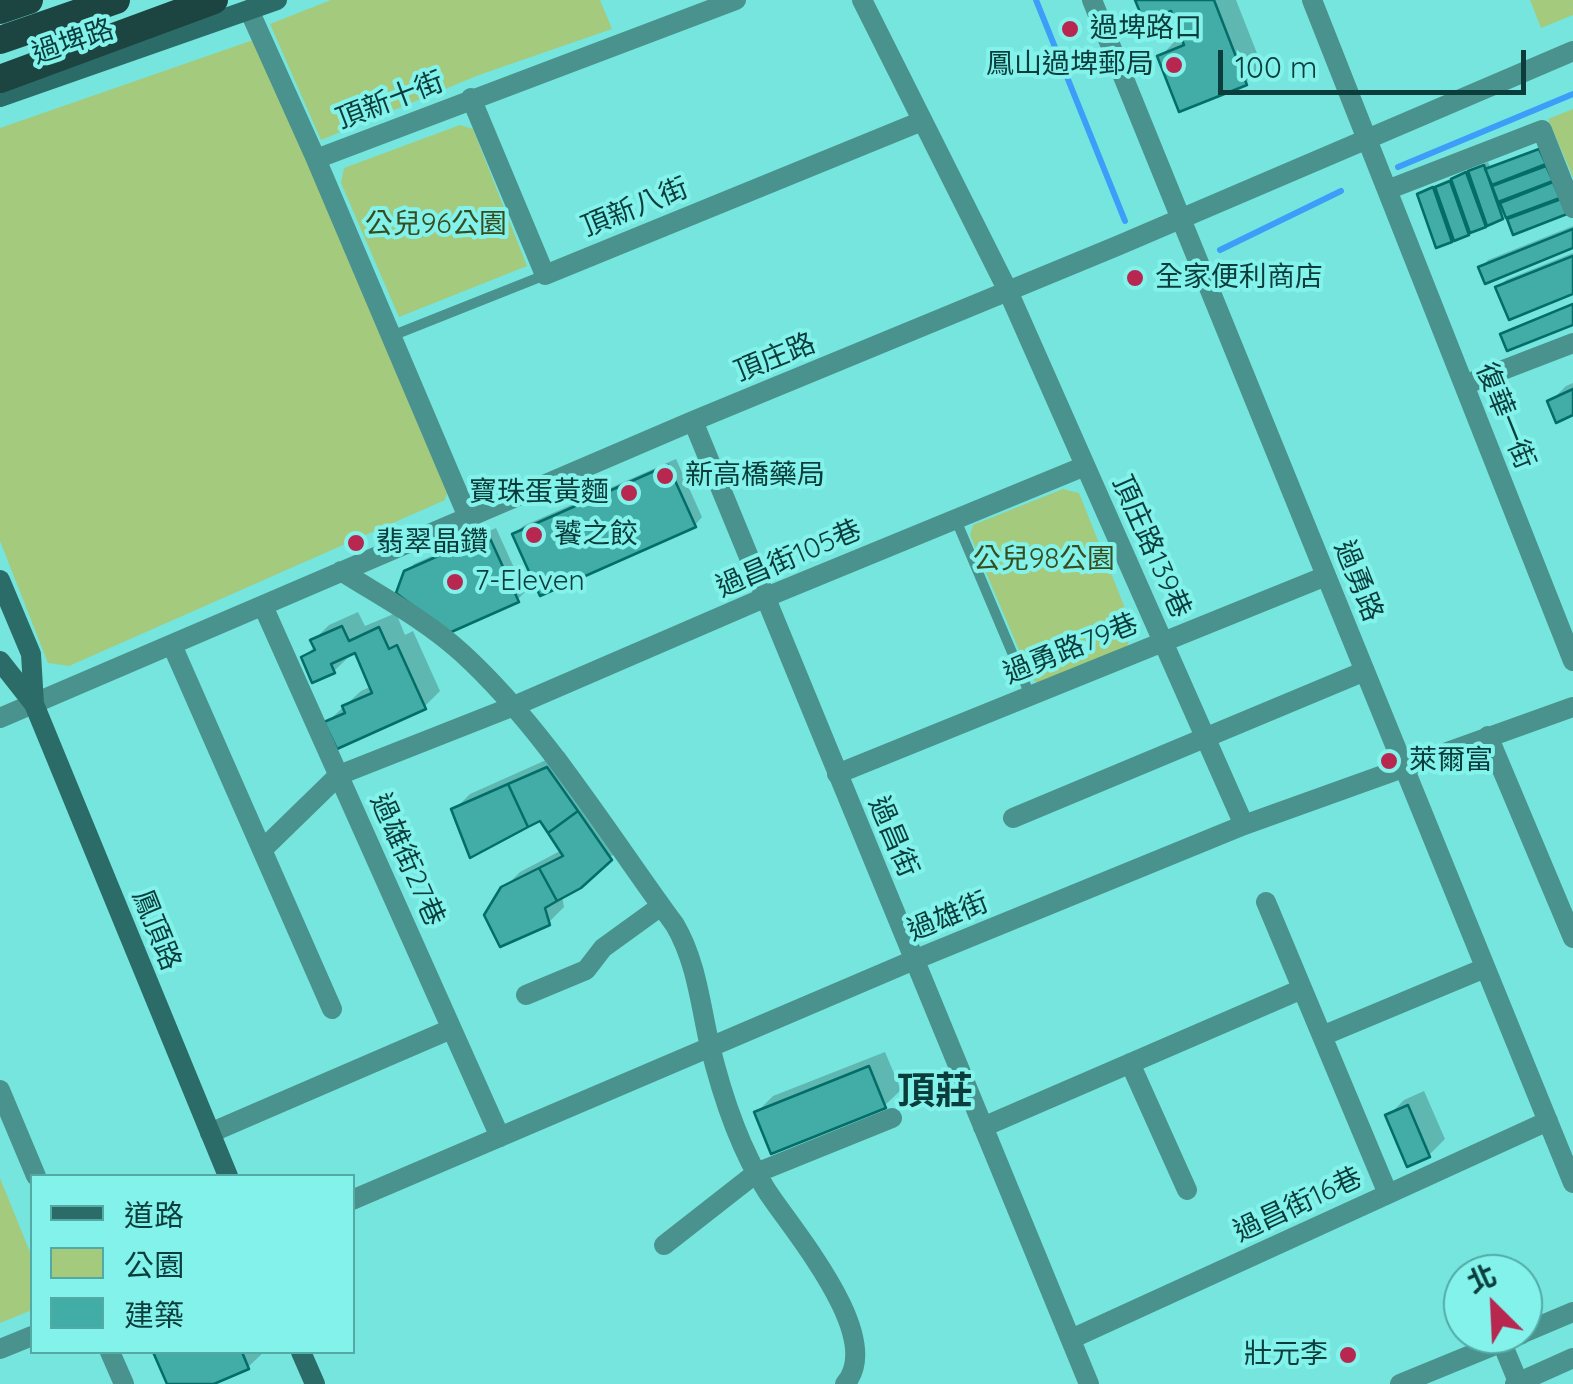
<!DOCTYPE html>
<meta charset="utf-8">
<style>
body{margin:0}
#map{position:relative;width:1573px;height:1384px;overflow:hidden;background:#76e5de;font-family:Quicksand,"Noto Sans TC",sans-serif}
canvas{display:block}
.legend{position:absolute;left:30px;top:1174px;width:325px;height:180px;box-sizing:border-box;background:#83f2eb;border:2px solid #53aaa5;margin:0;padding:12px 18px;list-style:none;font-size:30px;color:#0a3d3b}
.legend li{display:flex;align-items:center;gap:20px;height:50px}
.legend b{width:50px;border:2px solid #53aaa5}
.north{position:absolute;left:1443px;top:1254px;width:100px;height:100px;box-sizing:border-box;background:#83f2eb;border:2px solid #53aaa5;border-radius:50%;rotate:336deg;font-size:28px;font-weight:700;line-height:40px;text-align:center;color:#0a3d3b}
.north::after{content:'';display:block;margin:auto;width:35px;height:45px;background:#b82750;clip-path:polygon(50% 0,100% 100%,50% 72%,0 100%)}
.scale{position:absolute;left:1218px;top:50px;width:308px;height:45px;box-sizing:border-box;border:5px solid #0a3d3b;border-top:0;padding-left:12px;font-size:30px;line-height:35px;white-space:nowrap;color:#0a3d3b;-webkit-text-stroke:8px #83f2eb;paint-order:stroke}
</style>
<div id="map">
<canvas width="1573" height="1384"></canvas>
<ul class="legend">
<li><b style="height:12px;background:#2b6c68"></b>道路</li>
<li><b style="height:28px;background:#a4ca7d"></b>公園</li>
<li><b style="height:28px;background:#42aca6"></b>建築</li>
</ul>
<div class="north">北</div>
<div class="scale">100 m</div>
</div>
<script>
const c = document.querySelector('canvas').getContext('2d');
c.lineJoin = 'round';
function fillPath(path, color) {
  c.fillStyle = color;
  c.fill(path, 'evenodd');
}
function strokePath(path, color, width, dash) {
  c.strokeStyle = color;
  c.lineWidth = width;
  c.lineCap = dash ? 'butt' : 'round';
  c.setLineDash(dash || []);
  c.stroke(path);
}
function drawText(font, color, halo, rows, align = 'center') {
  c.font = font + ' Quicksand,"Noto Sans TC",sans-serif';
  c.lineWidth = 8;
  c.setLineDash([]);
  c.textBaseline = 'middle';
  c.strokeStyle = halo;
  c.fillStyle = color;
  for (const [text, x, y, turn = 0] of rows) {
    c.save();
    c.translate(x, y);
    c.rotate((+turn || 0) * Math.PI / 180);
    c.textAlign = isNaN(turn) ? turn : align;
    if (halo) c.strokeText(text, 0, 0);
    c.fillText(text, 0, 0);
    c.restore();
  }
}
fillPath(new Path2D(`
 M331 0H600L612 29 479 75 321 140 270 24Z
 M1530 0H1573V15L1541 28Z
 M259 38 450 482 445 500 69 666 48 663 0 541V128Z
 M1573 109V177L1548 119Z
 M460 125 473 129 527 266 399 317 341 183 344 168Z
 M1063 489 1079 493 1133 628 1127 647 1039 684 1031 678 970 535 973 525Z
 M0 1178 32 1257V1310L0 1323Z`), '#a4ca7d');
fillPath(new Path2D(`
 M1137 0H1236L1262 66 1246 82 1160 57 1176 40 1184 37 1173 8Z
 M1544 146 1571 208 1515 232 1506 212 1438 244 1420 194 1425 190 1488 162 1490 167Z
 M1573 226V245L1481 268 1488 260Z
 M1573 253V292L1498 288 1506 280Z
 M1573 303V320L1503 335 1507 330Z
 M1573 383V413L1550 402 1566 386Z
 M676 459 702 517 695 525 515 534 523 526Z
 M496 528 525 592 517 600 406 573 414 564Z
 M358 612 365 626 396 613 405 635 413 631 440 691 424 707 327 722 361 691 372 686 356 650 334 671 304 657 315 646 313 641 329 625Z
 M564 752 627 842 579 886 562 896 564 907 548 923 503 889 520 872 562 850 541 817 454 810 470 794Z
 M885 1052 901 1090 884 1106 757 1112 773 1096Z
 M1424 1091 1445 1139 1429 1155 1388 1116 1404 1100Z
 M156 1352H264L248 1367 207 1384H169Z`), '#0003');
strokePath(new Path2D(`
 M1036 0 1125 221
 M1398 167 1573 94
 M1220 250 1341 191`), '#3d9ef9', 6);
const building = new Path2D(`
 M1135 0H1214L1247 85 1179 112 1157 56 1184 45 1171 11 1144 22Z
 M1539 149 1546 164 1492 185 1485 169Z
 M1484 165 1503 219 1487 226 1468 171Z
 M1546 166 1553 181 1498 202 1492 186Z
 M1466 172 1486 227 1470 233 1451 179Z
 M1450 181 1469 235 1454 241 1435 187Z
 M1553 182 1560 198 1506 218 1500 203Z
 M1433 187 1452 242 1436 248 1417 194Z
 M1561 199 1567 214 1513 235 1507 219Z
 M1573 229V248L1485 284 1478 267Z
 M1573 256V294L1509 320 1495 287Z
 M1573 304V325L1507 351 1500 334Z
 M1573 389V415L1556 423 1547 401Z
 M668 465 696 527 540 596 512 534Z
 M488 534 519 602 449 633 396 593 404 571Z
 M342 626 349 641 379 627 389 649 397 645 426 709 337 749 324 722 345 713 342 706 372 693 355 653 331 664 335 673 312 683 301 657 315 650 310 640Z
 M547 767 578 811 548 833 540 821 528 827 508 784Z
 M508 784 528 827 470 858 451 809Z
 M578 811 612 860 581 888 557 901 539 868 563 856 548 833Z
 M539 868 557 901 545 908 550 925 500 947 484 915 501 887Z
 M869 1066 886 1108 771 1154 754 1112Z
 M1408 1105 1430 1157 1407 1167 1385 1115Z
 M153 1352H242L249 1369 214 1384H167Z`);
fillPath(building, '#42aca6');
strokePath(building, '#046d68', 2.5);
strokePath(new Path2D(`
 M389 337 545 275
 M956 520 1030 695`), '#4a928d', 10);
strokePath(new Path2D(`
 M862 0 1008 291 1244 825
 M1092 0 1573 1183
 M1312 0 1573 661
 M249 10 316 159
 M471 98 545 275 922 121
 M1387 190 1542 130 1573 208
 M1464 385 1573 343
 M693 421 1089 1384
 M468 517 316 159 736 0
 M341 571C382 597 426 620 462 653 545 729 608 834 675 925 696 961 700 1002 709 1042 721 1092 739 1148 767 1191 793 1231 886 1338 845 1384
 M263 606 500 1137
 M172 645 332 1009
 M0 718 693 421 1117 246 1573 51
 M1488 736 1573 938
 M837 774 1326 576
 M1013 818 1365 671
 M263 849 339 775 514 706 764 598 1085 466
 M1266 902 1388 1194
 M526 995 586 970 603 948 661 906
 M1322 1036 1485 968
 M1130 1063 1187 1190
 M0 1090 36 1176
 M983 1127 1302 989
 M210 1133 451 1029
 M352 1200 914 960 1244 825 1573 707
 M664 1245 756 1173 892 1118
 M1071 1339 1548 1121
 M1502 1343 1519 1384
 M0 1349 32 1336
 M110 1352 124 1384`), '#4a928d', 20);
strokePath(new Path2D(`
 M1523 1333 1573 1312
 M1400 1384 1522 1334
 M1515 1384 1573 1358`), '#4a928d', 20);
strokePath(new Path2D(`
 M0 97 277 0
 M0 580 31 654 34 704
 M0 661 34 704 228 1176
 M301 1352 315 1384`), '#2b6c68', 20);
strokePath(new Path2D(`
 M0 10 29 0
 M0 40 116 0
 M0 79 214 0`), '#1c4441', 28);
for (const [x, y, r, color] of [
 [1070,29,10,"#b82750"],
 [1174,65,10,"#b82750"],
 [1135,278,10,"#b82750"],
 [665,476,10,"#b82750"],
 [629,493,10,"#b82750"],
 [534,535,10,"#b82750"],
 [356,543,10,"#b82750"],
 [455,582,10,"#b82750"],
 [1389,761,10,"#b82750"],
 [1348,1355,10,"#b82750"]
]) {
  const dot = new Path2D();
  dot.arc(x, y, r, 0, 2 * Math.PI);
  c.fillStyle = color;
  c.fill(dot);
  strokePath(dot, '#83f2eb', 4);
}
drawText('28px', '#0a3d3b', '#83f2eb', [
 ["過埤路口",1090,29],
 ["鳳山過埤郵局",1154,65,"right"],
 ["全家便利商店",1155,278],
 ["新高橋藥局",685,476],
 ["寶珠蛋黃麵",609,493,"right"],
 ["饕之餃",554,535],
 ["翡翠晶鑽",376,543],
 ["7-Eleven",475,582],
 ["萊爾富",1409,761],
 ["壯元李",1328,1355,"right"]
], 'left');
drawText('28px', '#0a3d3b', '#83f2eb', [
 ["過埤路",73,42,-19],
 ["頂新十街",390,101,-21],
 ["頂新八街",635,208,-22],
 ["頂庄路",775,358,-22],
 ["復華一街",1505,416,68],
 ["頂庄路139巷",1151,547,66],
 ["過昌街105巷",789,559,-23],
 ["過勇路",1358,581,68],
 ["過勇路79巷",1071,649,-22],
 ["過昌街",893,837,67],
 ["過雄街27巷",407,860,66],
 ["過雄街",948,917,-22],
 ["鳳頂路",156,930,68],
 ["過昌街16巷",1298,1205,-25]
]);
drawText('28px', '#374d1e', '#83f2eb', [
 ["公兒96公園",436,225],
 ["公兒98公園",1044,560]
]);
drawText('bold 38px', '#0a3d3b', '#83f2eb', [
 ["頂莊",935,1093]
]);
</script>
